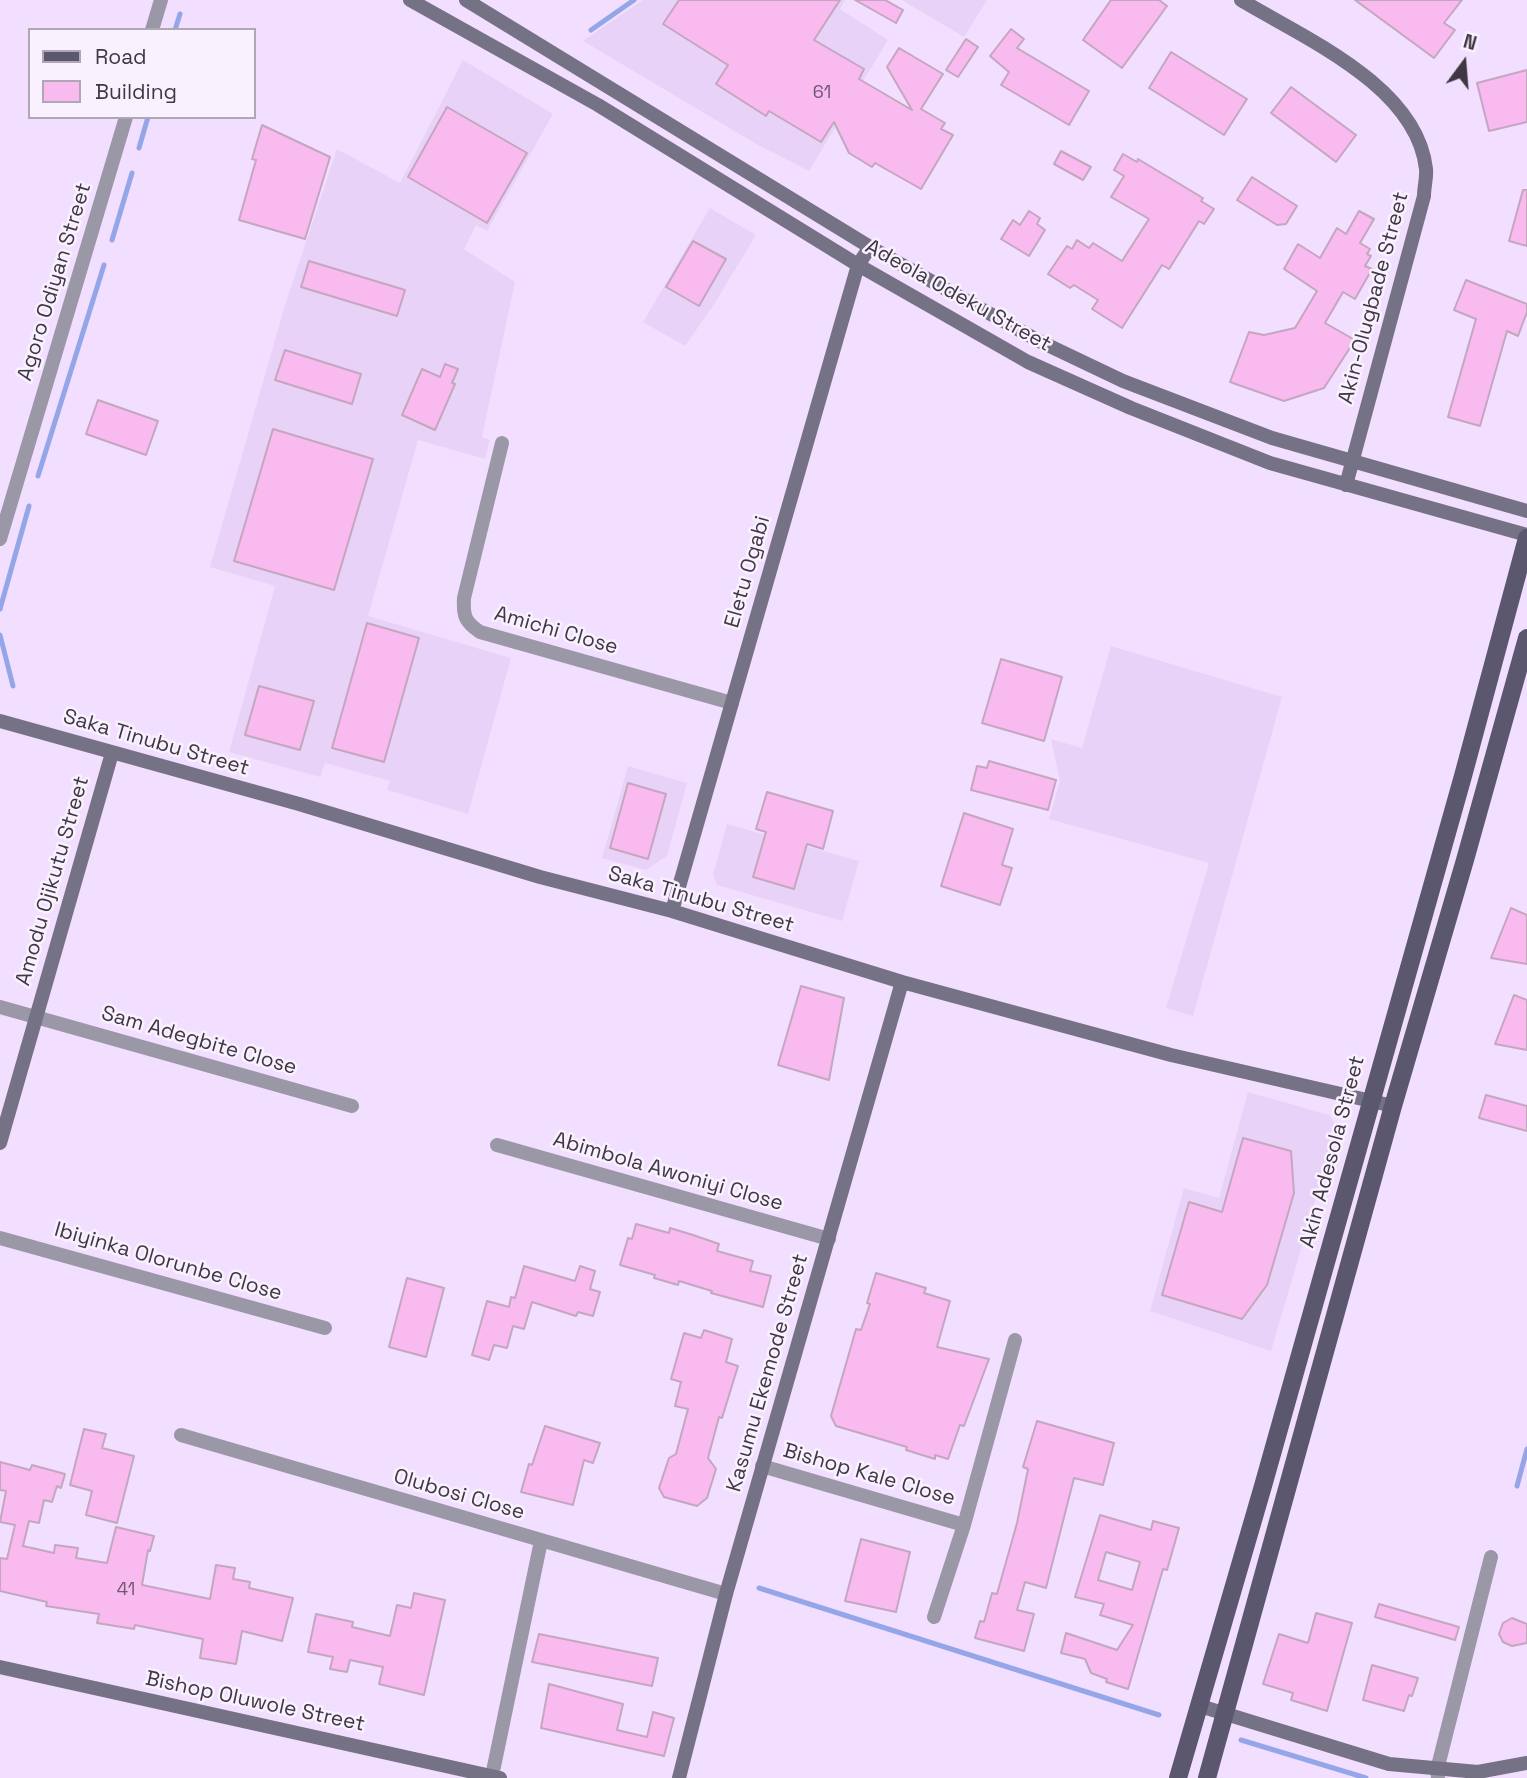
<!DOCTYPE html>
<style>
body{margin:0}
#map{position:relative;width:1527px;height:1778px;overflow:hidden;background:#f2dfff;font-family:"Space Grotesk",sans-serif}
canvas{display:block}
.legend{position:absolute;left:28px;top:28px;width:228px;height:91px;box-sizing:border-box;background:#f9f2fe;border:2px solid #afa8b4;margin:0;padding:9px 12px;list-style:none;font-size:21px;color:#3f3844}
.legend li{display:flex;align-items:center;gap:14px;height:35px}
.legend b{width:35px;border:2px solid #afa8b4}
.north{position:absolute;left:1429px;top:28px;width:70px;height:70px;-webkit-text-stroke:5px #f9f2fe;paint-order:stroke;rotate:16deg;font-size:19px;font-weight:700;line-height:28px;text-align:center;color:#3f3844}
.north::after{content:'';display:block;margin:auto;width:24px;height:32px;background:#3f3844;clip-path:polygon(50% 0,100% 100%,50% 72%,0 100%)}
</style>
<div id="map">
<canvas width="1527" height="1778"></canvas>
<ul class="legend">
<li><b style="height:9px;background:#5b576f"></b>Road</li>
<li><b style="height:19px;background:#f9baef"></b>Building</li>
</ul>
<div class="north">N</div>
</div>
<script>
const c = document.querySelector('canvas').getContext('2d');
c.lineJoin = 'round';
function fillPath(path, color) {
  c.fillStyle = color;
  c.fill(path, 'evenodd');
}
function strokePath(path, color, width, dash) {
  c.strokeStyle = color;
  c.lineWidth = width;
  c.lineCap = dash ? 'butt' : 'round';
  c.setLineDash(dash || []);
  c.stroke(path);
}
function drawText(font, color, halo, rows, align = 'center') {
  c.font = font + ' "Space Grotesk",sans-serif';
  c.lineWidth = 5;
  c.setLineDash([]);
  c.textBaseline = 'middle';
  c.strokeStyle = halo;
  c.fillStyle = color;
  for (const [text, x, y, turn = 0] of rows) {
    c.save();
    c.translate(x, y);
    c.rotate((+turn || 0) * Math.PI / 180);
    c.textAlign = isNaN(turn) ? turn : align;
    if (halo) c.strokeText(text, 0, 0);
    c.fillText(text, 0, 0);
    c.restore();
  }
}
fillPath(new Path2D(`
 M643 0H845L840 9 888 40 809 171 758 145 583 41Z
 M902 0H987L964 37Z
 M463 60 553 114 487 231 476 225 464 249 515 282 482 437 490 440 485 459 418 440 368 616 511 658 468 814 387 790 390 781 325 763 320 777 229 752 275 586 210 567 285 305 337 149 400 183Z
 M710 208 756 235 713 306 685 346 643 322Z
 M1111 646 1282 697 1193 1016 1166 1008 1209 863 1049 819 1060 781 1051 739 1082 748Z
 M628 766 687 783 667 856 646 870 602 858Z
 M727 824 859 861 842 921 717 885 713 875Z
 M1248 1092 1329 1115 1337 1127 1271 1351 1150 1311 1184 1188 1219 1198Z`), '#e9d2f7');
strokePath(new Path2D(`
 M175 30 180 14
 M591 30 634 0
 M139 148 148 117
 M112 240 132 173
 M38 476 104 265
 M0 609 29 506
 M0 635 13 686
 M1517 1486 1527 1449
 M759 1588 1159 1715
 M1241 1740 1366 1778`), '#94a6e8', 5);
const building = new Path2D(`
 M679 0H840L814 40 864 69 859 79 912 110 887 67 899 48 943 74 921 109 945 123 941 129 953 135 921 189 875 163 872 167 849 153 834 122 821 142 769 111 766 116 716 84 728 65 663 24Z
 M855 0H885L903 10 896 23Z
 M1111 0H1159L1167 6 1122 68 1083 40Z
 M1355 0H1462L1444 23 1455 30 1434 58Z
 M1011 29 1024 39 1017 48 1089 91 1069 125 1001 85 1009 72 990 56Z
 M966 39 978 47 958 77 946 70Z
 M1171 52 1247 99 1224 135 1149 88Z
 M1527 70V122L1489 131 1477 83Z
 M1291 87 1356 135 1336 162 1271 113Z
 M447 107 527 153 487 223 408 177Z
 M262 125 330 157 305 239 239 220 256 160 252 159Z
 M1061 151 1091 167 1083 180 1054 164Z
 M1123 154 1137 162 1138 159 1203 198 1201 201 1214 209 1204 224 1199 221 1169 269 1162 265 1122 328 1092 309 1098 300 1074 285 1070 288 1048 274 1067 246 1072 249 1077 240 1089 248 1093 243 1122 261 1149 219 1111 197 1124 176 1114 170Z
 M1252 177 1297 206 1286 224 1277 225 1237 200Z
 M1523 190H1527V246L1509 241Z
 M1029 211 1040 218 1037 224 1045 230 1029 256 1001 239 1013 220 1020 225Z
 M1359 211 1374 219 1360 243 1370 249 1367 254 1371 256 1365 266 1372 269 1355 299 1343 292 1325 323 1355 340 1324 388 1284 401 1230 382 1249 332 1264 335 1295 328 1317 291 1284 269 1298 244 1320 258 1337 228 1346 234Z
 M693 241 726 259 699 306 666 287Z
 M309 261 405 290 397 316 301 287Z
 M1466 280 1527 304V312L1518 336 1507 331 1480 426 1448 417 1476 319 1454 310Z
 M285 350 361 374 352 404 275 380Z
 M445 364 458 369 452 383 455 384 435 430 402 415 422 369 440 377Z
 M98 400 158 421 146 455 86 434Z
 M273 429 373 459 334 590 234 561Z
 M367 623 419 638 384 762 332 748Z
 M1001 659 1062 677 1044 741 982 723Z
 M259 686 314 701 300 750 245 735Z
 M989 761 1056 780 1048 810 971 790 977 766 987 768Z
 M628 783 666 794 648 859 610 848Z
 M767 792 833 811 823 849 807 844 794 889 753 877 766 832 756 829Z
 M964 813 1013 829 1002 865 1012 868 1000 905 941 886Z
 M1511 908 1527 915V964L1491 958Z
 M801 986 844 998 829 1080 778 1065Z
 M1514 995 1527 1000V1050L1495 1044Z
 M1486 1095 1527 1106V1131L1479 1118Z
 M1243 1138 1291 1151 1294 1193 1267 1285 1242 1319 1162 1295 1189 1202 1222 1212Z
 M636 1224 669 1233 670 1228 693 1235 719 1244 717 1251 753 1261 750 1271 771 1276 763 1307 711 1293 712 1291 679 1281 678 1285 654 1278 655 1275 620 1265 628 1238 632 1239Z
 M524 1266 575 1281 580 1266 595 1271 590 1289 600 1292 593 1316 578 1312 576 1316 532 1302 524 1329 513 1326 507 1348 494 1345 489 1360 472 1355 487 1301 509 1307 511 1297 515 1298Z
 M876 1273 926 1288 924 1293 950 1301 937 1347 989 1359 964 1426 960 1425 948 1459 935 1455V1459L906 1450 907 1447 836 1426 831 1416 856 1329 861 1330 870 1304 867 1303Z
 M407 1278 444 1288 426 1357 389 1347Z
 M704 1330 732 1339 726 1362 738 1366 722 1418 719 1417 708 1458 716 1469 707 1498 697 1506 664 1497 659 1488 669 1458 676 1454 688 1409 675 1406 681 1382 671 1379 684 1333 701 1338Z
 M1037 1421 1114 1443 1103 1485 1074 1478 1046 1588 1025 1582 1017 1610 1034 1614 1024 1651 975 1638 980 1621 984 1622 992 1593 997 1594 1017 1523 1028 1469 1023 1467Z
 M545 1426 600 1443 593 1463 584 1460 573 1505 521 1492 529 1464 532 1465Z
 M84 1429 106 1434 102 1448 134 1456 117 1523 86 1515 92 1491 70 1485Z
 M0 1462 30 1470 32 1465 65 1474 61 1488 57 1486 52 1502 44 1500 39 1523 29 1521 23 1546 54 1553 55 1545 78 1548 76 1558 107 1563 116 1527 154 1536 150 1551 148 1550 142 1585 210 1599 216 1565 235 1568 233 1579 250 1582 249 1588 293 1598 282 1641 242 1631 236 1664 200 1658 203 1639 135 1625 134 1629 97 1623 99 1614 46 1606 47 1602 0 1591V1558L7 1559 15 1525 0 1522 6 1491 0 1490Z
 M1100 1515 1151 1530 1153 1521 1179 1528 1167 1570 1163 1569 1128 1689 1106 1682 1107 1679 1091 1673 1085 1659 1061 1653 1066 1633 1117 1650 1133 1625 1100 1615 1104 1604 1075 1597ZM1106 1552 1140 1562 1132 1590 1098 1580Z
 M861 1539 910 1552 896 1612 845 1601Z
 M414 1593 445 1600 424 1695 379 1684 383 1667 350 1660 347 1672 330 1669 333 1657 308 1652 316 1614 353 1622 352 1627 390 1636 397 1605 411 1608Z
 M1379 1604 1459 1627 1455 1640 1375 1617Z
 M1316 1613 1352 1623 1327 1711 1291 1700 1293 1693 1263 1684 1279 1634 1308 1643Z
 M1512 1618 1527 1624V1643L1512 1646 1503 1642 1499 1634 1503 1623Z
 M539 1634 658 1658 652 1686 532 1662Z
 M1372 1665 1418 1678 1412 1696 1409 1695 1404 1711 1363 1700Z
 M549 1684 623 1704 617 1730 647 1737 653 1712 674 1718 664 1756 541 1728Z`);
fillPath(building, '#f9baef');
strokePath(building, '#c4a7bf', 2);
strokePath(new Path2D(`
 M152 30 161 0
 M502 443 464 598C463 616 465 622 480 632L732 703
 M0 539 126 117
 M0 1007 352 1106
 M497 1145 829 1239
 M0 1238 325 1328
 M181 1435 726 1594
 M762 1466 964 1525
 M934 1617 964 1525 1015 1340
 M492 1776 541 1541
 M1438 1778 1437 1770 1491 1557`), '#9a98a6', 14);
strokePath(new Path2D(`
 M410 0 598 105 858 265 1028 362 1131 408 1270 463 1527 535
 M466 0 870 247 1039 341 1123 381 1272 438 1527 511
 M1241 0C1304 38 1417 86 1426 169 1427 177 1424 187 1424 196L1346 485
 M0 721 299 804 540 877 672 911 902 982 1171 1055 1393 1106
 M672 911 858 265 870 247
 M0 1143 112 753
 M0 1667 500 1778
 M1200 1706 1389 1764 1478 1772 1527 1763
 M679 1778 726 1594 902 982`), '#757286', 14);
strokePath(new Path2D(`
 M1178 1778 1263 1486 1463 776 1527 538
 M1207 1778 1393 1106 1465 860 1527 638`), '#5b576f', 18);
drawText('18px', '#6e586f', null, [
 ["61",822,93],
 ["41",126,1590]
]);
drawText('21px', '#3f3844', '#f9f2fe', [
 ["Agoro Odiyan Street",55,282,-73],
 ["Adeola Odeku Street",958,296,29],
 ["Akin-Olugbade Street",1374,298,-75],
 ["Eletu Ogabi",748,572,-74],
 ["Amichi Close",556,631,16],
 ["Saka Tinubu Street",156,743,16],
 ["Amodu Ojikutu Street",53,881,-74],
 ["Saka Tinubu Street",701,900,16],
 ["Sam Adegbite Close",199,1041,16],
 ["Akin Adesola Street",1333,1152,-75],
 ["Abimbola Awoniyi Close",668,1172,16],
 ["Ibiyinka Olorunbe Close",168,1262,16],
 ["Kasumu Ekemode Street",768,1373,-74],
 ["Bishop Kale Close",869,1475,16],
 ["Olubosi Close",459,1495,16],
 ["Bishop Oluwole Street",255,1702,12]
]);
</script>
